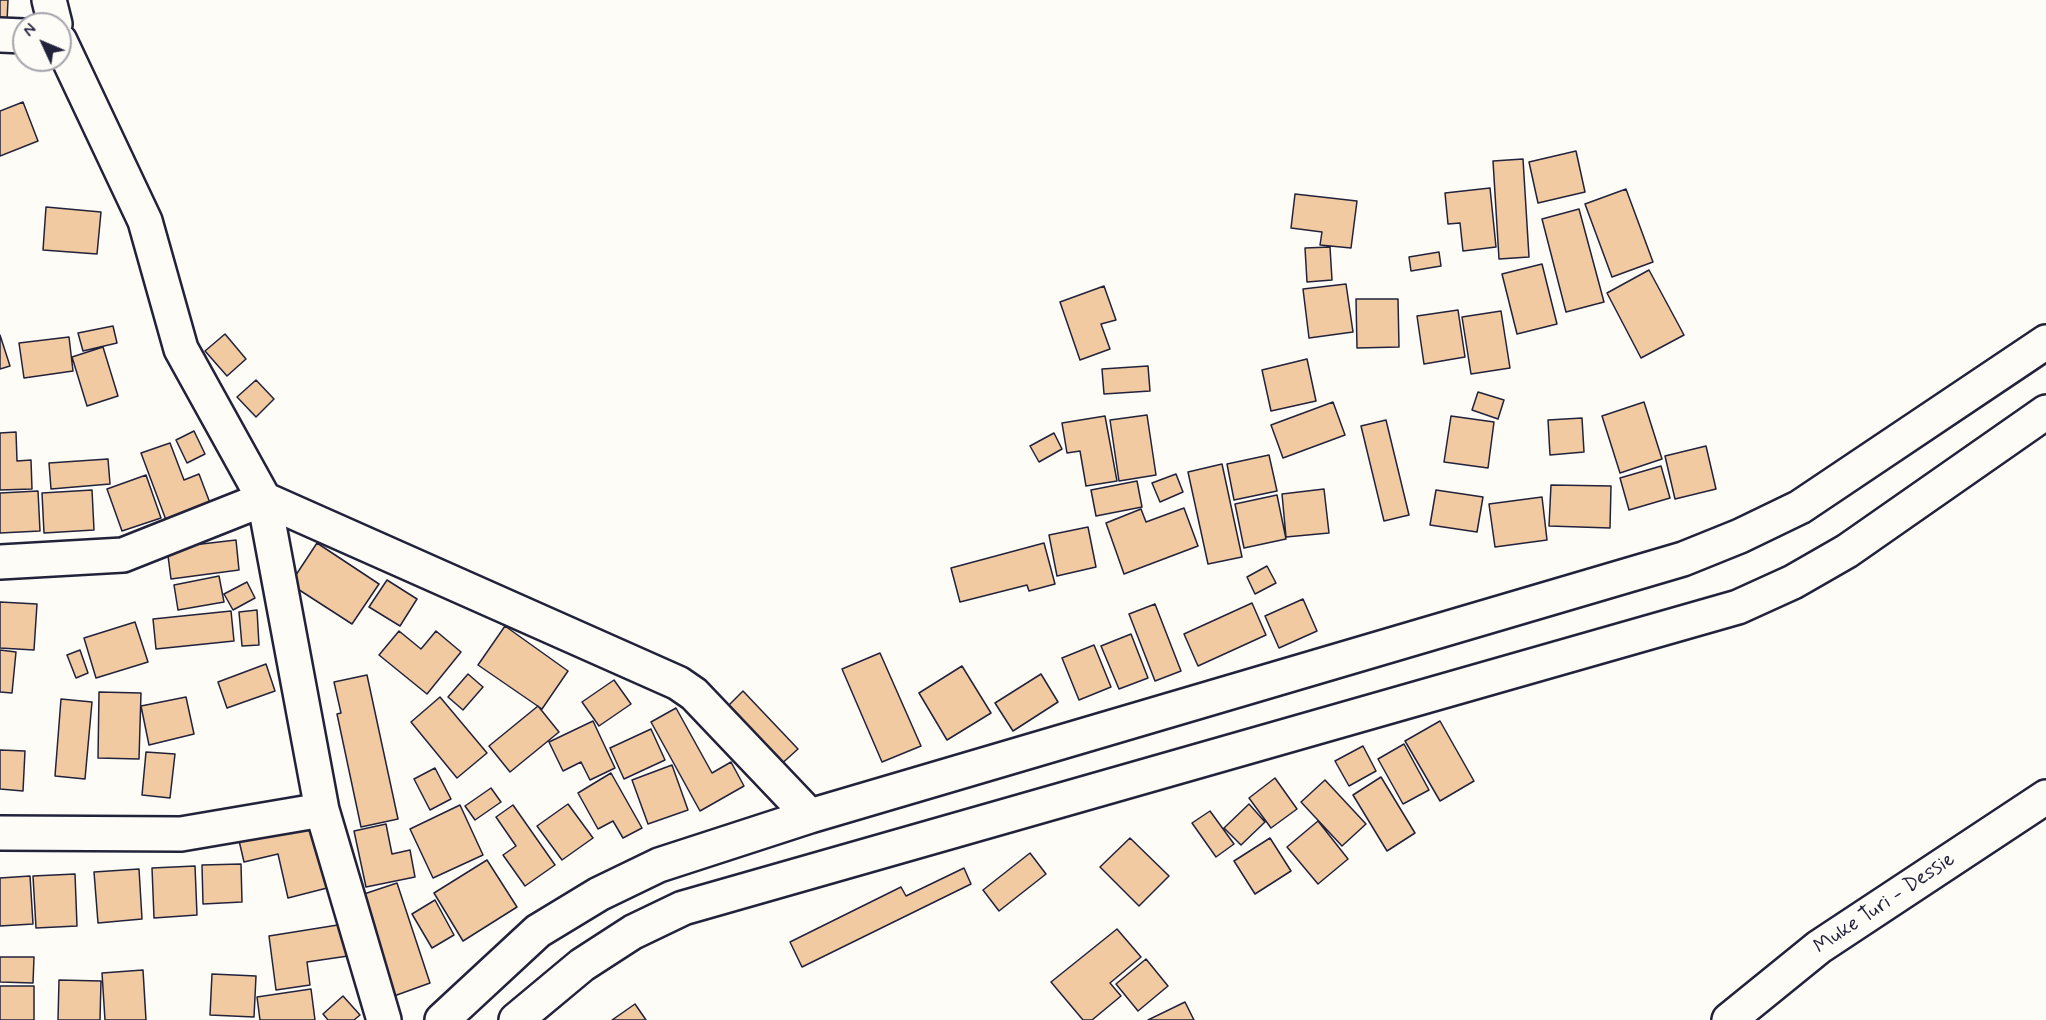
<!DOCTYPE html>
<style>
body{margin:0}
#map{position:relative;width:2046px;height:1020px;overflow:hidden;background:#fdfcf7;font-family:Mynerve,sans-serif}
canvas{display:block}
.north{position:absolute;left:12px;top:12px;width:60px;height:60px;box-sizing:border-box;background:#fdfcf7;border:2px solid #a5a5ac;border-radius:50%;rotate:314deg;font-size:16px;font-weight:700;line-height:24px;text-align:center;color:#22223b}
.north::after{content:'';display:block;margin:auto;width:21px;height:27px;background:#22223b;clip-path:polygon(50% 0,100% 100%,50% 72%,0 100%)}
</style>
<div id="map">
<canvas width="2046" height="1020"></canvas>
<div class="north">N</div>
</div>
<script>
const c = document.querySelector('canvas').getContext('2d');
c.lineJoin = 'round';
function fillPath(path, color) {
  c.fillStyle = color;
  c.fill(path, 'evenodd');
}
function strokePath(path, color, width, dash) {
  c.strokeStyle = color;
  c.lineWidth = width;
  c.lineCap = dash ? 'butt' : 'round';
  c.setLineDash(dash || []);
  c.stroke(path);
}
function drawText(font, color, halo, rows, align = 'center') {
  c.font = font + ' Mynerve,sans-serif';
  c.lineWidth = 4.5;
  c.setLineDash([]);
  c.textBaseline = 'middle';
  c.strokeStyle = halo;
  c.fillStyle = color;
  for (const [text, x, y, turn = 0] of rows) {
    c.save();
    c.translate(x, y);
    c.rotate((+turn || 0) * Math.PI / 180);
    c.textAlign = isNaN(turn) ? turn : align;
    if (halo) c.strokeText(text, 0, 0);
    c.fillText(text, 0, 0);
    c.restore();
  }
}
const building = new Path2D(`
 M0 0H8L7 22H0Z
 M23 102 38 141 0 156V111Z
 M1576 151 1585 192 1538 203 1529 162Z
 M1523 159 1529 257 1499 259 1493 161Z
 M1490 188 1496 247 1463 251 1460 223 1448 224 1445 193Z
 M1626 189 1653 262 1612 277 1585 204Z
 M1295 194 1357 201 1351 248 1320 245 1322 232 1291 228Z
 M46 207 101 212 97 254 43 250Z
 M1579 209 1604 302 1566 312 1542 219Z
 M1330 247 1332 280 1307 282 1305 248Z
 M1439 252 1441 266 1411 271 1409 257Z
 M1542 264 1557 324 1517 334 1502 274Z
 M1649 270 1684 335 1641 358 1607 293Z
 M1346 284 1353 332 1309 338 1303 289Z
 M1104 286 1116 320 1101 324 1110 349 1080 360 1060 302Z
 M1356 299H1398L1399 347 1357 348Z
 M1458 310 1465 357 1424 364 1417 316Z
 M1501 311 1510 368 1471 374 1462 317Z
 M113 326 117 343 83 351 78 333Z
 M225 334 246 359 227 376 205 351Z
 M0 335 10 366 0 369Z
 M69 337 73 371 24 378 19 343Z
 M103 347 118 396 87 406 72 357Z
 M1307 359 1316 401 1271 411 1262 370Z
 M1148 366 1150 391 1104 394 1102 369Z
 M256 380 274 399 256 417 237 397Z
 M1478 392 1504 400 1498 419 1472 410Z
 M1333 402 1345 435 1283 458 1271 425Z
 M1644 402 1662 459 1620 473 1602 416Z
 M1147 415 1156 475 1119 481 1110 420Z
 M1105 416 1117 481 1086 486 1080 451 1067 453 1062 423Z
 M1451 416 1494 422 1488 468 1444 462Z
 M1582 418 1584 452 1550 455 1548 420Z
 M1386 420 1409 515 1384 521 1361 426Z
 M194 431 205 454 187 463 176 440Z
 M16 432 17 461 31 460 32 489 0 490V433Z
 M1054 433 1062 449 1039 462 1030 446Z
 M170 443 184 480 199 474 210 503 166 520 141 453Z
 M1706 446 1716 489 1675 499 1665 456Z
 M1269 455 1277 491 1234 500 1227 464Z
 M108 459 110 484 51 489 49 463Z
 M1222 464 1242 557 1208 564 1188 472Z
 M1661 466 1670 498 1629 510 1620 478Z
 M1176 474 1183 492 1160 502 1152 483Z
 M146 475 161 518 122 531 107 489Z
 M1137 481 1142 507 1096 516 1091 490Z
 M1551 485 1611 486 1610 528 1549 526Z
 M1324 489 1329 533 1286 537 1282 494Z
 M92 490 94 530 44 533 42 493Z
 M1436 490 1483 497 1477 532 1430 525Z
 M38 491 40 531 0 533V493Z
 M1277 495 1286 539 1244 548 1235 504Z
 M1542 497 1547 540 1495 547 1489 504Z
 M1184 508 1198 546 1124 574 1106 523 1141 509 1146 522Z
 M1088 527 1096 567 1057 576 1049 535Z
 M236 540 239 570 171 579 167 548Z
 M317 543 379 584 352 624 290 584Z
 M1044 543 1055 584 1029 591 1027 585 960 602 951 568Z
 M1267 566 1276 583 1255 594 1247 577Z
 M219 576 224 602 178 610 174 585Z
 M387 580 417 599 400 626 369 607Z
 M247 582 255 598 233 610 224 594Z
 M1303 599 1317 631 1279 648 1265 616Z
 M0 602 37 604 34 650 0 648Z
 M1252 603 1266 635 1198 666 1184 634Z
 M1155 604 1181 671 1155 681 1129 614Z
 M257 610 259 645 242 646 239 612Z
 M231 611 234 641 156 649 153 619Z
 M135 622 148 662 96 678 84 638Z
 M505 626 568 671 542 709 478 665Z
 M399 631 421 649 436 631 461 652 427 694 379 655Z
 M1131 634 1148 678 1119 689 1101 646Z
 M1094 645 1111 687 1079 700 1062 658Z
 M0 650 16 652 12 693 0 692Z
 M80 650 88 673 76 678 67 655Z
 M880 653 921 746 882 762 842 669Z
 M266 664 275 691 227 708 218 682Z
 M962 666 991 713 947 740 919 693Z
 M468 674 483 687 463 710 448 697Z
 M1041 674 1058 702 1013 731 995 703Z
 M367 675 398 819 361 827 337 714 341 713 334 682Z
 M614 680 631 704 599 726 582 702Z
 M743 691 798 749 778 767 723 711Z
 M99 692 141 693 139 759 98 758Z
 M186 697 194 734 149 745 141 706Z
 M440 697 487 753 457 778 411 722Z
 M61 699 92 702 85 779 55 776Z
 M538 706 559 732 510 772 489 746Z
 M676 708 712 773 731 762 744 786 700 811 651 722Z
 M593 721 615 768 590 780 581 762 563 771 549 742Z
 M1440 721 1474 781 1440 801 1405 741Z
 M651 729 665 760 624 779 610 748Z
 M1404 744 1429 790 1403 804 1378 759Z
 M1363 746 1376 771 1349 786 1335 761Z
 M0 750 25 751 23 791 0 789Z
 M146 752 175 754 170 798 142 795Z
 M672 765 688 810 648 824 632 780Z
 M435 768 451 799 430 810 414 779Z
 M611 773 642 828 623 838 613 821 598 829 578 793Z
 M1381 777 1415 833 1387 851 1353 795Z
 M1275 778 1297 809 1271 828 1249 798Z
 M1325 780 1366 824 1342 846 1301 802Z
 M491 788 501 802 475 820 465 806Z
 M568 804 593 838 562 860 537 826Z
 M1249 804 1265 822 1241 845 1224 828Z
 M460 805 483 855 433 878 410 829Z
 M513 805 555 865 525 886 503 855 516 846 496 817Z
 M1210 811 1234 844 1216 857 1192 823Z
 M310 815 327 888 288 898 278 854 244 862 237 832Z
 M1318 821 1348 859 1318 884 1287 847Z
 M386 824 392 854 410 850 415 877 366 887 354 831Z
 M1130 838 1169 876 1139 906 1100 867Z
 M1270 838 1291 871 1255 894 1234 861Z
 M1030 853 1046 874 999 911 983 890Z
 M487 860 517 907 463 941 434 893Z
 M241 864 242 902 203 904 202 865Z
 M195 866 197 915 154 918 152 868Z
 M964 868 971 884 802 967 790 942 901 887 906 896Z
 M139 869 142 919 98 923 94 872Z
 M75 874 77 926 36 928 33 876Z
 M30 876 33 924 0 926V878Z
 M397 883 430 983 394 996 361 895Z
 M435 900 454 935 432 948 412 914Z
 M344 924 348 956 307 962 310 985 276 990 269 936Z
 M1117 929 1141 957 1110 983 1121 996 1092 1020H1083L1051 982Z
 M0 957H34L33 983 0 982Z
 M1146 959 1168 986 1138 1011 1116 984Z
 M143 970 146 1020H105L102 973Z
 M212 974 256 976 254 1017 210 1015Z
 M59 980 101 981 100 1020H58Z
 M0 986H34V1020H0Z
 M311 989 315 1020H260L257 997Z
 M343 996 360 1015 354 1020H328L323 1014Z
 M1185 1002 1194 1020H1148Z
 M635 1004 646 1020H612Z`);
fillPath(building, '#f1caa1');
strokePath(building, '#22223b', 1.5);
const minor = new Path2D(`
 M49 0 55 24
 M0 35 24 36
 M60 41 145 221 181 349 264 499 322 810 384 1020
 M0 562 123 555 264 499 678 683 694 694 810 816
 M0 833 181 834 322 810
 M442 1020 538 931 599 894 659 865 810 816 1683 559 1740 536 1800 507 2046 342
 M516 1020 582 965 633 932 683 908 1738 607 1793 582 1847 551 2046 412`);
const major = new Path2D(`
 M1729 1020 1819 947 2046 797`);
strokePath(minor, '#22223b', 38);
strokePath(major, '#22223b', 38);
strokePath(minor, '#fdfcf7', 33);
strokePath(major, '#fdfcf7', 33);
drawText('21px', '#22223b', '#fdfcf7', [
 ["Muke Turi - Dessie",1885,904,-34]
]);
</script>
